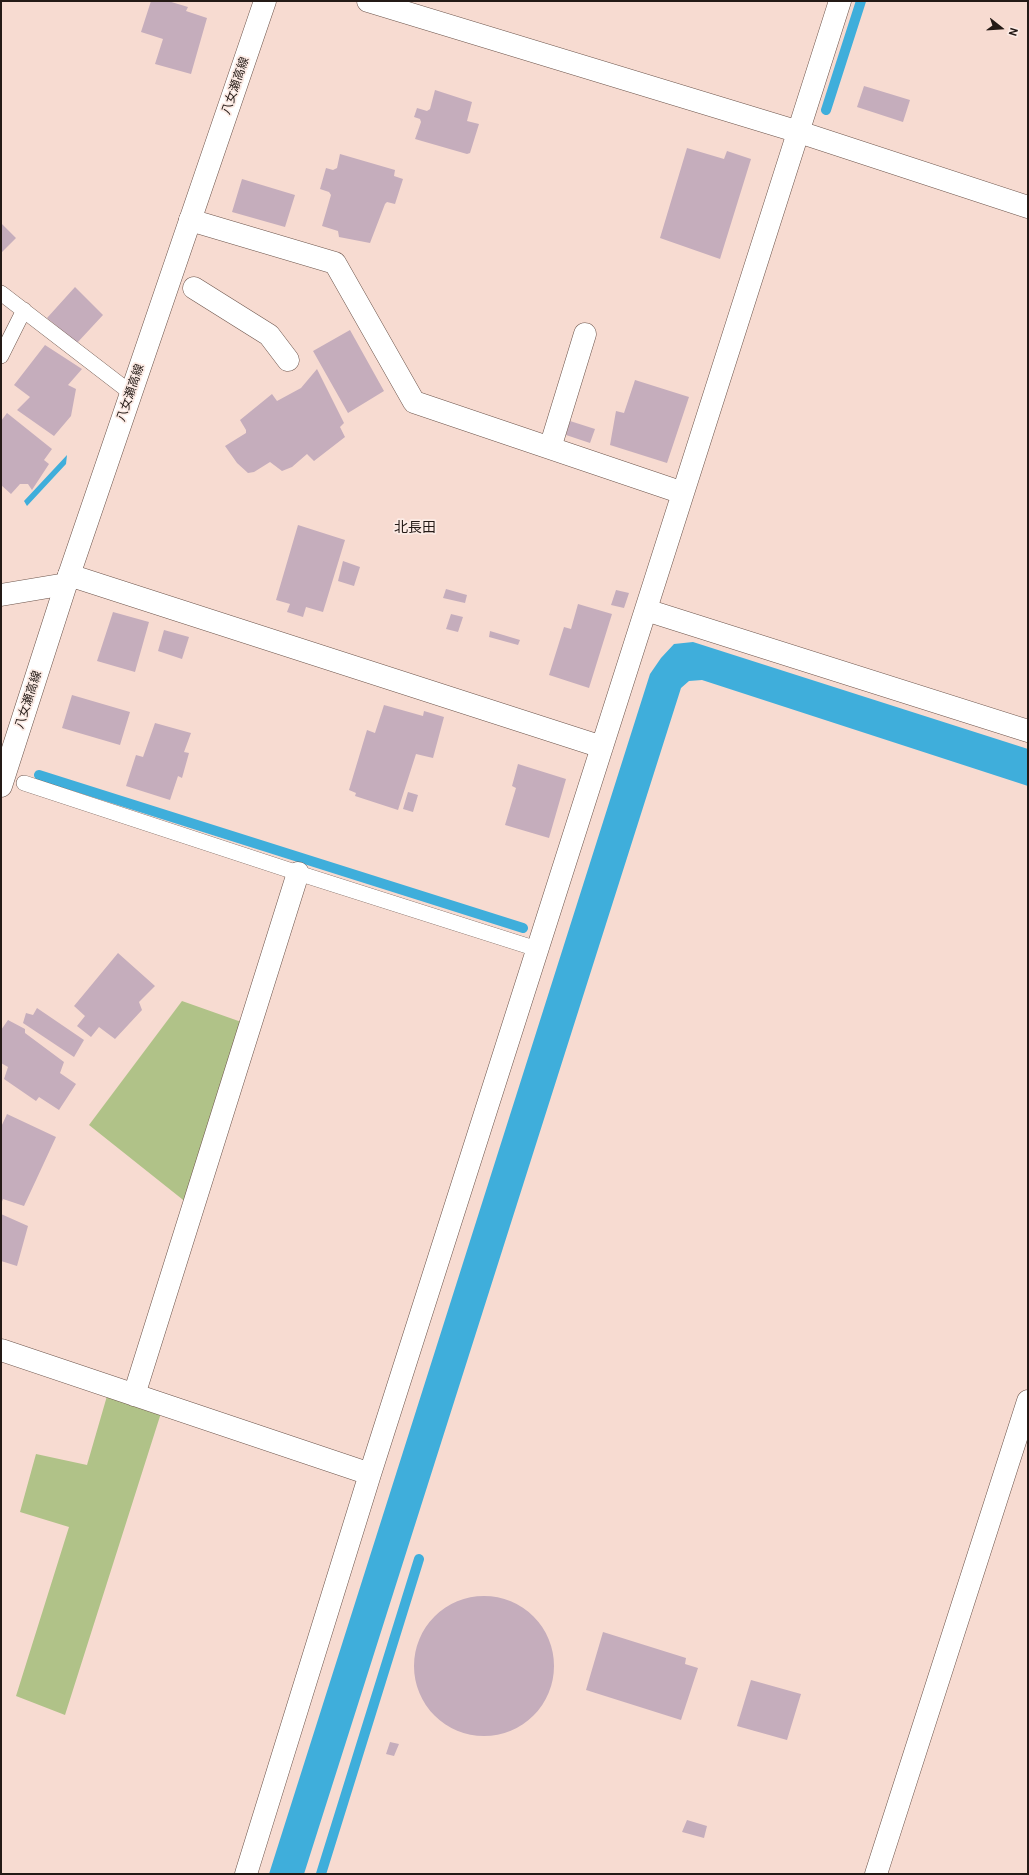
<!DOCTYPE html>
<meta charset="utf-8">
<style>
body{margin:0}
#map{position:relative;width:1029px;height:1875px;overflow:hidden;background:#f7dbd1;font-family:Roboto,sans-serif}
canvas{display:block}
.frame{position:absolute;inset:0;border:2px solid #241a16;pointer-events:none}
.north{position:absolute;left:981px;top:8px;width:40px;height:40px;-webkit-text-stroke:3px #fcebe5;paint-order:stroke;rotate:107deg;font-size:11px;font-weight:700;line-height:16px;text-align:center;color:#241a16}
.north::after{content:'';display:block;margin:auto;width:14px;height:18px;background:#241a16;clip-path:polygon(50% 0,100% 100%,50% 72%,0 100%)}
</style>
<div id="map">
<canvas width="1029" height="1875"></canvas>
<div class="frame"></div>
<div class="north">N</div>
</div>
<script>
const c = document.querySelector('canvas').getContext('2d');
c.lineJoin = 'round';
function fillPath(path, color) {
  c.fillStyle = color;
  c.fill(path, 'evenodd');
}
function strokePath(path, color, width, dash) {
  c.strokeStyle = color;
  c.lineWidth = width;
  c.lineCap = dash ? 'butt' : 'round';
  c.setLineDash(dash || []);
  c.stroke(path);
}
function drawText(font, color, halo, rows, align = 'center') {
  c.font = font + ' Roboto,"Noto Sans JP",sans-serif';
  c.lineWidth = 3.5;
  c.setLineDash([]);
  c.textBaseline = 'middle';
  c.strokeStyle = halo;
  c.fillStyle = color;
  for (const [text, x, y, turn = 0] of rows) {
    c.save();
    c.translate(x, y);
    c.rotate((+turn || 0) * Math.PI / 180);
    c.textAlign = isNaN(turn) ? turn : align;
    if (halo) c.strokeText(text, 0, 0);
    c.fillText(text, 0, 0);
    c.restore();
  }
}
fillPath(new Path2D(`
 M182 1001 247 1024 192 1207 89 1125Z
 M107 1396 161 1413 65 1715 16 1696 69 1527 20 1512 36 1454 87 1465Z`), '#b0c288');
fillPath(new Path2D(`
 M67 455 66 464 27 506 24 501Z
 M693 642 1028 749V786L702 680 689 681 681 688 304 1874H269L650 674 661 658 674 644Z`), '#3faedb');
strokePath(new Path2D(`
 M826 110 861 1
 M39 775 523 928
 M321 1874 419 1559`), '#3faedb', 10);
fillPath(new Path2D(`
 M151 1H168L188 7 186 11 207 18 191 74 155 64 163 39 141 32Z
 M864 86 910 100 903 122 857 107Z
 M435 90 472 102 467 121 479 124 470 153 467 154 415 139 421 122 420 119 414 117 417 108 427 111 430 109Z
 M687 148 724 159 727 151 751 159 720 259 660 238Z
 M340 154 395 170 394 176 403 179 395 204 387 202 385 204 370 243 339 237 338 231 322 226 331 195 329 192 320 189 326 168 333 170 337 168Z
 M242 179 295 195 285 227 232 212Z
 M1 223 16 238 1 253Z
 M75 287 103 315 77 343 47 318Z
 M350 330 384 391 348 413 313 351Z
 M45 345 82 369 68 385 76 389 71 416 54 436 17 410 30 397 14 385Z
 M317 369 344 423 340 427 345 437 314 461 307 454 292 467 282 471 270 462 254 472 248 473 237 463 225 446 246 433V430L240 420 272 394 277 401 301 388Z
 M635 380 689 397 667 463 610 445 616 411 624 413Z
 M7 413 52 449 44 460 49 464 32 490 28 484H20L11 494 1 485V421Z
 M570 421 595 429 590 443 566 435Z
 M298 525 345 540 323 612 306 607 303 617 287 612 290 604 276 600Z
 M343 561 360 567 354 586 338 581Z
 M446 589 467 595 465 603 443 598Z
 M616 590 629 593 624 608 611 605Z
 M578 604 612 614 589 688 549 675 564 627 571 629Z
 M113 612 149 622 135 672 97 661Z
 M451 614 463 617 458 632 446 629Z
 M164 630 189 637 182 659 158 651Z
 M490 631 520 640 518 645 489 637Z
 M72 695 130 712 120 745 62 728Z
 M384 705 423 716 424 711 444 717 433 758 416 754 398 810 355 796 356 793 349 790 367 730 375 733Z
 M155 723 191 733 184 752 189 753 182 778 178 776 170 800 126 786 136 755 143 757Z
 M518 764 566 779 549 838 505 825 516 788 512 786Z
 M408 792 418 795 413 812 403 809Z
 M118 953 155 986 139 1002 142 1010 115 1039 99 1027 91 1037 77 1026 85 1016 74 1006Z
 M37 1008 84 1040 74 1057 23 1023 26 1013 33 1015Z
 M8 1020 25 1029V1033L64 1062 60 1073 76 1084 59 1110 39 1097 36 1101 4 1079 8 1067 1 1063V1030Z
 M7 1114 56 1137 24 1206 3 1199 1 1204V1127Z
 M1 1214 28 1226 17 1266 1 1261Z
 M414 1666a70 70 0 1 1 140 0a70 70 0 1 1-140 0Z
 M603 1632 686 1658 685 1664 698 1668 681 1720 586 1690Z
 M751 1680 801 1694 787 1740 737 1726Z
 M390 1742 399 1744 394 1756 386 1754Z
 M687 1820 707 1826 704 1838 682 1832Z`), '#c5adbc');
const service = new Path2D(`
 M1 293 131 393
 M1 356 24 310
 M24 783 298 873 537 949`);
const minor = new Path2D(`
 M190 220 335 263 414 402 683 493
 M194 288 269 335 288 360
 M550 448 585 334
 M69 575 602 747
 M1 595 66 584
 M646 610 1028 731
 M1 1350 370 1474
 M134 1395 298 873
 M246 1874 370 1474 840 1
 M876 1874 1028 1401`);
const tertiary = new Path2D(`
 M368 1 799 132 1028 207`);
const primary = new Path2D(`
 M1 786 69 575 265 1`);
strokePath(service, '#6c544b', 16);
strokePath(minor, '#6c544b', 23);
strokePath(tertiary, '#6c544b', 23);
strokePath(primary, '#6c544b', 23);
strokePath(service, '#fff', 15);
strokePath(minor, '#fff', 22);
strokePath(tertiary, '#fff', 22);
strokePath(primary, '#fff', 22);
drawText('12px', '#241a16', '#fcebe5', [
 ["八女瀬高線",236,86,-71],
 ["八女瀬高線",131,393,-71],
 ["八女瀬高線",29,700,-72]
]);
drawText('14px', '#241a16', '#fcebe5', [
 ["北長田",415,528]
]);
</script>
